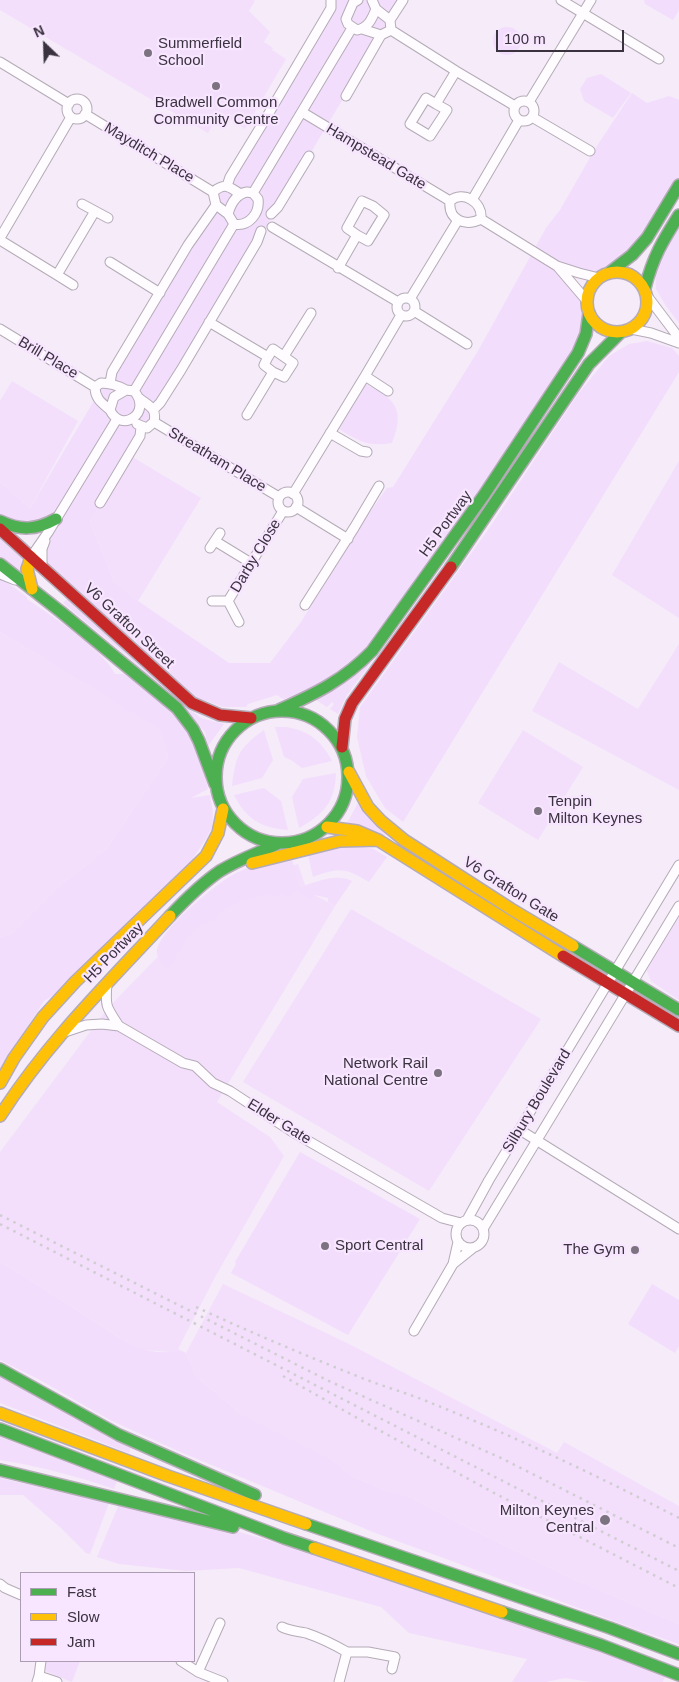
<!DOCTYPE html>
<style>
body{margin:0}
#map{position:relative;width:679px;height:1682px;overflow:hidden;background:#f5ebf9;font-family:Helvetica,sans-serif}
canvas{display:block}
.legend{position:absolute;left:20px;top:1572px;width:175px;height:90px;box-sizing:border-box;background:#f8e5ff;border:1px solid #ac9db2;margin:0;padding:6px 9px;list-style:none;font-size:15px;color:#3b323f}
.legend li{display:flex;align-items:center;gap:10px;height:25px}
.legend b{width:25px;border:1px solid #ac9db2}
.north{position:absolute;left:20px;top:20px;width:50px;height:50px;-webkit-text-stroke:4px #f8e5ff;paint-order:stroke;rotate:336deg;font-size:14px;font-weight:700;line-height:20px;text-align:center;color:#3b323f}
.north::after{content:'';display:block;margin:auto;width:18px;height:22px;background:#3b323f;clip-path:polygon(50% 0,100% 100%,50% 72%,0 100%)}
.scale{position:absolute;left:496px;top:30px;width:128px;height:22px;box-sizing:border-box;border:2px solid #3b323f;border-top:0;padding-left:6px;font-size:15px;line-height:18px;white-space:nowrap;color:#3b323f;-webkit-text-stroke:4px #f8e5ff;paint-order:stroke}
</style>
<div id="map">
<canvas width="679" height="1682"></canvas>
<ul class="legend">
<li><b style="height:6px;background:#4caf50"></b>Fast</li>
<li><b style="height:6px;background:#ffc107"></b>Slow</li>
<li><b style="height:6px;background:#c62828"></b>Jam</li>
</ul>
<div class="north">N</div>
<div class="scale">100 m</div>
</div>
<script>
const c = document.querySelector('canvas').getContext('2d');
c.lineJoin = 'round';
function fillPath(path, color) {
  c.fillStyle = color;
  c.fill(path, 'evenodd');
}
function strokePath(path, color, width, dash) {
  c.strokeStyle = color;
  c.lineWidth = width;
  c.lineCap = dash ? 'butt' : 'round';
  c.setLineDash(dash || []);
  c.stroke(path);
}
function drawText(font, color, halo, rows, align = 'center') {
  c.font = font + ' Helvetica,sans-serif';
  c.lineWidth = 4.5;
  c.setLineDash([]);
  c.textBaseline = 'middle';
  c.strokeStyle = halo;
  c.fillStyle = color;
  for (const [text, x, y, turn = 0] of rows) {
    c.save();
    c.translate(x, y);
    c.rotate((+turn || 0) * Math.PI / 180);
    c.textAlign = isNaN(turn) ? turn : align;
    if (halo) c.strokeText(text, 0, 0);
    c.fillText(text, 0, 0);
    c.restore();
  }
}
fillPath(new Path2D(`
 M0 0H253L255 1 249 11 270 32 264 42 273 48 272 50 286 59 245 129 220 112 208 133 0 10Z
 M12 381 78 421 30 508 0 482V401Z
 M129 455 201 498 138 601 114 581 90 522Z
 M679 461V618L612 575Z
 M0 632 163 731 161 735 168 758 106 849 74 875 61 884 11 934 0 937Z
 M679 644V790L532 711 559 662 638 709Z
 M523 730 583 767 538 840 478 803Z
 M298 864 307 891 335 906 217 1102 270 1137 284 1156 214 1279 178 1349 172 1352 142 1350 125 1341 0 1261V1152L108 1008 208 905 245 880Z
 M351 909 541 1019 429 1191 243 1082Z
 M679 911V1000L651 981 647 971 648 962Z
 M223 1284 349 1344 557 1453 564 1442 679 1506V1624L571 1578 447 1517 411 1497 387 1491 352 1476 331 1459 241 1414 196 1376 186 1353Z`), '#f3dffb');
fillPath(new Path2D(`
 M333 0H402L90 522 114 581 138 601 229 663H270L301 622 343 555 345 547 387 488 393 487 478 351 546 228 560 210 595 149 632 93 647 103 669 96 679 100V185L647 238 604 274 599 278 559 266 587 301V307L578 353 356 661 306 693 283 699 277 695 248 704 246 707H223L180 692 154 669 135 639 116 635 47 571V547L52 534 42 524 0 521V482L30 508Z
 M644 0H679V10L673 20 645 4Z
 M493 41a14 14 0 1 1 28 0a14 14 0 1 1-28 0Z
 M601 74 631 93 613 118 584 101 580 89 587 78Z
 M679 222V323L666 306 656 289 655 272Z
 M647 341 672 348 679 356V372L403 822 385 808 366 776 357 737 360 707 488 530 578 394 609 356 629 344Z
 M366 384C373 388 388 396 392 402 402 414 397 430 392 443 368 447 359 441 339 429Z
 M0 536 23 555 21 563 22 575 0 556Z
 M0 577 27 597V599C54 618 100 646 115 674H124L134 681 150 686 177 708 201 760 208 789 191 798 210 795 213 812 212 827 206 839 170 892 75 982 44 1001 0 1070V937L11 934 61 884 74 875 106 849 168 758 161 735 162 731 0 632Z
 M69 597 140 666 189 709 201 718 224 724 208 746 205 732 198 724 126 655 63 603Z
 M369 661 371 663 347 695 338 714 330 709 334 704 332 702 327 707 316 700Z
 M286 727C307 730 322 741 332 761L302 768 291 760 284 757 275 727Z
 M264 730 273 760 262 778 232 786C236 755 238 749 264 730Z
 M336 773C335 802 324 814 299 828L292 797 303 779Z
 M264 788 281 801 288 830C261 828 246 819 234 795Z
 M358 803 367 816 386 834 384 836 358 826 346 825Z
 M358 845 373 849 387 857 369 882C345 868 340 867 313 877L308 855 319 852Z
 M291 856 300 887C317 882 335 873 352 881L335 906 328 902V898L315 895 312 900 294 890 289 898 281 893 277 898 270 894 245 900 224 909 215 920 200 925 188 937 167 971 166 970C163 965 157 959 157 953 155 933 218 882 236 873 252 865 273 861 291 856Z
 M300 1152 420 1219 348 1335 231 1273 236 1264 235 1262Z
 M0 1261 125 1341C141 1349 160 1357 178 1349L186 1353 196 1376 241 1414 331 1459 352 1476 387 1491 411 1497 447 1517 571 1578 679 1624V1644L641 1631 373 1532 178 1451 110 1420 40 1380 0 1360Z
 M652 1284 679 1300V1346L675 1353 628 1324Z
 M0 1374 131 1445 129 1453 0 1403Z
 M0 1437 117 1481 114 1489C76 1476 39 1466 0 1460Z
 M0 1478 109 1503 90 1554 86 1553 61 1528 23 1495H0Z
 M120 1502 203 1522 264 1539 666 1674 663 1682H590L565 1678 546 1682H512L527 1659 409 1633 381 1607 239 1568 186 1571 119 1564 97 1557Z
 M46 1661H80L72 1682 45 1671Z`), '#f3ddfc');
const street = new Path2D(`
 M358 0 353 3 346 19 348 24 357 30C368 28 372 19 376 9L372 0
 M561 0 659 59
 M390 20 403 0
 M362 29 381 35 391 30 390 20 376 9
 M391 30 456 71 515 106
 M0 62 69 104
 M346 96 381 35
 M67 109a10 10 0 1 1 20 0a10 10 0 1 1-20 0Z
 M514 111a10 10 0 1 1 20 0a10 10 0 1 1-20 0Z
 M529 102 591 0
 M436 104 426 98 410 124 430 136 447 110 436 104 456 71
 M302 112 450 201
 M85 114 213 192
 M532 117 590 151
 M227 186 230 177 266 118 331 8V0
 M247 192 253 193 258 199C260 213 249 227 234 224L228 214C231 203 236 194 247 192Z
 M253 193 352 28
 M472 200 519 120
 M450 201C463 190 483 202 481 219
 M450 201C448 220 465 227 481 219
 M82 204 108 218
 M228 214 216 205 213 192C226 182 228 187 241 194
 M271 214 278 207 309 156
 M481 219 557 266 579 273 599 278
 M272 227 398 302
 M0 238 71 117
 M0 240 57 275 95 211
 M110 262 160 293
 M558 267 587 301
 M338 268 357 235 347 228 362 201 373 206 384 215 368 241 357 235
 M57 275 73 285
 M648 297 679 338
 M397 307a9 9 0 1 1 18 0a9 9 0 1 1-18 0Z
 M410 299 458 220
 M414 311 467 344
 M209 322 268 357 273 349 293 363 284 377 273 372 264 365 268 357
 M0 329 95 387
 M631 329 651 333 679 343
 M284 356 311 313
 M365 376 388 391
 M110 383 112 372 188 245 216 205
 M126 390 134 391C153 413 121 434 110 410L114 397Z
 M134 391 234 224
 M154 409 160 403 181 370 257 242 261 231
 M110 410C102 403 95 399 95 387L101 383C111 383 117 385 126 390
 M247 415 273 372
 M154 422 279 497
 M137 424 147 428 154 422C157 408 149 406 139 398
 M330 433 361 451 367 452
 M278 502a10 10 0 1 1 20 0a10 10 0 1 1-20 0Z
 M293 494 365 376 401 315
 M100 503 140 436 141 427
 M296 507 348 539
 M215 541 251 563
 M210 548 220 533
 M31 557 49 531 117 419
 M42 566V549L45 541
 M0 574 15 580
 M212 601H228L239 622
 M228 601 283 511
 M305 605 354 528 379 486
 M107 984C105 1006 106 1007 119 1026
 M65 1032 86 1025 102 1024 119 1026 183 1063 195 1066 213 1083 230 1091 291 1131 442 1218 461 1223
 M520 1130 679 1229
 M467 1220 489 1180 679 865
 M456 1234a14 14 0 1 1 28 0a14 14 0 1 1-28 0Z
 M483 1229 679 906
 M453 1264 458 1242
 M414 1331 453 1264 473 1248
 M0 1584 5 1588 21 1595
 M282 1627C290 1631 297 1631 306 1633 321 1638 333 1644 347 1652
 M181 1661 198 1672 223 1682
 M198 1672 220 1623
 M39 1676 57 1682
 M37 1682 39 1676 41 1661
 M339 1682 347 1652H368L395 1657 392 1669`);
const fast = new Path2D(`
 M610 272 632 255 647 238 679 185
 M645 288C653 257 662 242 679 215
 M0 521C21 531 36 530 56 519
 M0 564 61 612 177 708 193 729 199 741 215 784
 M451 567 589 364 621 332
 M279 710C315 694 344 680 372 651L484 495 578 353 586 334 589 313
 M216 777a66 66 0 1 1 132 0a66 66 0 1 1-132 0Z
 M170 916C185 900 201 884 220 871 238 860 258 853 277 844
 M573 946 679 1010
 M0 1369 119 1435 255 1495
 M0 1429 284 1538 314 1548
 M0 1470 233 1527
 M306 1524 610 1628 679 1654
 M502 1612 601 1645 679 1675`);
const slow = new Path2D(`
 M587 302a30 30 0 1 1 60 0a30 30 0 1 1-60 0Z
 M31 557 27 569 32 589
 M349 772 368 807 381 821 404 840 511 909 573 946
 M327 827 357 831 378 840 563 956
 M252 863 340 841 378 840
 M0 1083 14 1058 43 1017 75 982 206 856 218 833 223 809
 M0 1116C48 1041 110 981 170 916
 M0 1413 168 1476 306 1524
 M314 1548 502 1612`);
const jam = new Path2D(`
 M0 529 192 703 220 715 251 718
 M342 747 345 719 352 703 451 567
 M563 956 679 1026`);
strokePath(street, '#b4abb7', 11);
strokePath(fast, '#b4abb7', 14);
strokePath(slow, '#b4abb7', 14);
strokePath(jam, '#b4abb7', 14);
strokePath(street, '#fefcfe', 9);
strokePath(fast, '#4caf50', 11);
strokePath(slow, '#ffc107', 11);
strokePath(jam, '#c62828', 11);
strokePath(new Path2D(`
 M0 1215 331 1382 501 1458 679 1548
 M0 1224 679 1571
 M196 1307C252 1333 309 1357 367 1380 388 1388 410 1394 431 1403 516 1437 598 1476 679 1518
 M283 1376 366 1423 496 1494 679 1588`), '#d0cdd2', 2.5, [2.5, 5]);
for (const [x, y, r, color] of [
 [148,53,5,"#7c7380"],
 [216,86,5,"#7c7380"],
 [538,811,5,"#7c7380"],
 [438,1073,5,"#7c7380"],
 [325,1246,5,"#7c7380"],
 [635,1250,5,"#7c7380"],
 [605,1520,6,"#7c7380"]
]) {
  const dot = new Path2D();
  dot.arc(x, y, r, 0, 2 * Math.PI);
  c.fillStyle = color;
  c.fill(dot);
  strokePath(dot, '#f8e5ff', 2);
}
drawText('15px', '#3b323f', '#f8e5ff', [
 ["Summerfield",158,44],
 ["School",158,61],
 ["Bradwell Common",216,103,"center"],
 ["Community Centre",216,120,"center"],
 ["Tenpin",548,802],
 ["Milton Keynes",548,819],
 ["Network Rail",428,1064,"right"],
 ["National Centre",428,1081,"right"],
 ["Sport Central",335,1246],
 ["The Gym",625,1250,"right"],
 ["Milton Keynes",594,1511,"right"],
 ["Central",594,1528,"right"]
], 'left');
drawText('15px', '#3b323f', '#f8e5ff', [
 ["Mayditch Place",149,153,31],
 ["Hampstead Gate",376,157,31],
 ["Brill Place",48,358,31],
 ["Streatham Place",217,460,31],
 ["H5 Portway",446,524,-54],
 ["Darby Close",256,556,-59],
 ["V6 Grafton Street",129,626,43],
 ["V6 Grafton Gate",511,890,32],
 ["H5 Portway",114,953,-46],
 ["Silbury Boulevard",537,1101,-59],
 ["Elder Gate",279,1122,32]
]);
</script>
